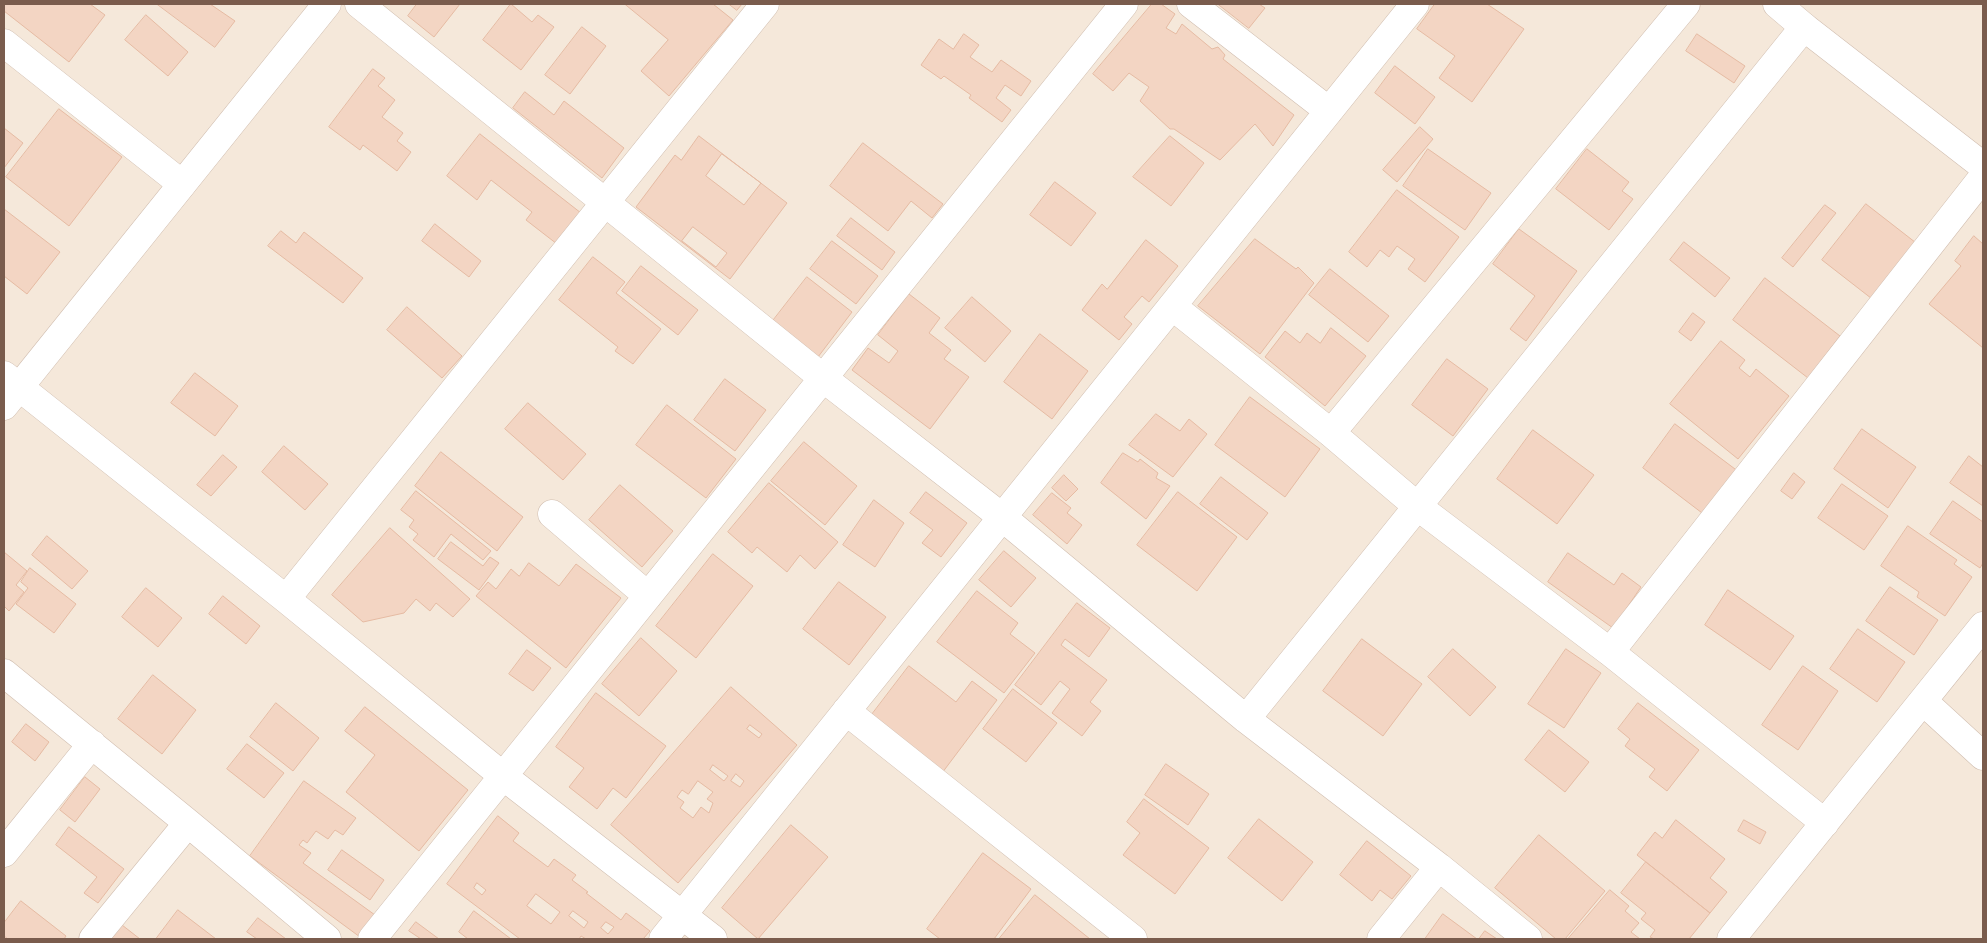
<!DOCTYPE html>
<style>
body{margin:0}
#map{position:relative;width:1987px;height:943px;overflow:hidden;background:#fdf6ec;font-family:"PT Sans",sans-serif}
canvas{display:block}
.frame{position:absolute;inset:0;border:5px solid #7a5c4d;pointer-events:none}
</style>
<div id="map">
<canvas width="1987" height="943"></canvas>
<div class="frame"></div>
</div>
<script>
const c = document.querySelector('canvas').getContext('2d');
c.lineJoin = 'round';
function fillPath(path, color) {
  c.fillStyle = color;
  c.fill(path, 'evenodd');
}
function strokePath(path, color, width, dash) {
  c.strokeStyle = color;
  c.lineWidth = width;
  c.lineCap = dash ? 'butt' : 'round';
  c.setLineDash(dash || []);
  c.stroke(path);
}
fillPath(new Path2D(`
 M4 4H1983V939H4Z`), '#f5e8da');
const building = new Path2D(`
 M4 4H90L105 15 69 62 4 11Z
 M157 4H210L235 21 215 47Z
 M417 4H460L434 37 408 16Z
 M511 4 532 22 538 15 554 27 521 70 483 40Z
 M625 4H713L733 20 669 96 641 71 668 40Z
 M729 4H742L737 10Z
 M1152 4H1161L1175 14 1166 28 1176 34 1182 24 1212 49 1218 47 1225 55 1223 59 1294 115 1273 146 1255 124 1220 160 1174 129H1170L1140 101 1149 87 1129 73 1113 91 1093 74Z
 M1218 4H1259L1265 8 1249 28Z
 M1435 4H1487L1524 29 1472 102 1439 78 1455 56 1417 29Z
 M146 15 188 52 168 76 125 40Z
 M582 27 606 46 570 94 545 75Z
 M964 34 979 45 970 57 992 72 1001 60 1031 81 1021 96 1005 85 996 98 1011 110 1002 122 969 98 971 95 944 76 941 79 921 65 939 39 953 49Z
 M1697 34 1745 66 1734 83 1686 51Z
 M1395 66 1435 97 1415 124 1375 93Z
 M373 69 385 78 378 86 395 100 382 117 403 133 397 141 411 152 397 171 363 145 360 150 329 127Z
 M525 92 554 115 564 101 624 148 602 178 513 108Z
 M59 109 122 157 69 226 6 177Z
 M1420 127 1433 139 1397 182 1383 170Z
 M4 128 23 143 4 168Z
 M480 134 581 213 557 244 526 220 532 212 491 180 477 200 447 176Z
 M699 136 787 203 730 279 636 207 675 155 681 160ZM722 154 761 183 744 205 706 176ZM693 227 727 253 716 267 682 241Z
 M1170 136 1204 163 1171 206 1133 177Z
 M863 143 943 204 932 218 911 201 888 231 830 186Z
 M1428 149 1491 193 1465 230 1403 186Z
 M1587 149 1629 182 1622 191 1633 199 1609 230 1556 189Z
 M1055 182 1096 213 1071 246 1030 215Z
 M1397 190 1459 237 1425 282 1408 269 1415 259 1397 246 1389 257 1380 250 1367 267 1349 252Z
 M1866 204 1920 246 1876 302 1822 260Z
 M1825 205 1836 213 1793 267 1782 258Z
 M4 209 60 252 27 294 4 276Z
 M851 218 895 252 882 270 837 236Z
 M435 224 481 261 469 277 422 241Z
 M1519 229 1577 271 1526 341 1510 329 1535 296 1493 264Z
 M281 231 296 243 304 232 363 278 343 303 268 246Z
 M1974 236 1983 244V348L1929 304 1961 266 1955 261Z
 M1255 239 1296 269 1298 267 1314 283 1260 354 1198 306Z
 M1146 240 1178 266 1149 302 1142 296 1124 317 1132 324 1119 340 1082 310 1102 284 1107 289Z
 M832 241 878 276 856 304 810 269Z
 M1684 242 1730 278 1715 297 1670 260Z
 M593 257 625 282 616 293 661 329 633 364 615 351 618 347 559 300Z
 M641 266 698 310 678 335 622 291Z
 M1330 269 1389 316 1368 342 1309 295Z
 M807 277 852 312 818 357 772 322Z
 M1765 278 1840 336 1808 378 1733 320Z
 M909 294 940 318 929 333 951 350 944 359 969 377 930 429 852 370 868 348 889 363 898 351 878 335Z
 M972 297 1011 331 985 362 945 328Z
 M407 307 462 356 442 378 387 330Z
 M1693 313 1705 322 1691 341 1679 332Z
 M1331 328 1366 356 1325 406 1265 357 1285 331 1300 343 1307 333 1320 343Z
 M1040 334 1088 371 1052 419 1004 382Z
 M1721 341 1745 360 1739 368 1750 377 1756 369 1789 396 1738 459 1670 404Z
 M1447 359 1488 389 1453 436 1412 405Z
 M195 373 238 406 215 436 171 403Z
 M725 379 766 410 735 451 694 420Z
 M1250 397 1320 449 1285 497 1215 445Z
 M528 403 586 454 563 480 505 429Z
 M667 405 736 459 706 498 636 445Z
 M1156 414 1180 431 1189 419 1207 434 1173 477 1129 445Z
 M1675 424 1739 472 1706 516 1643 468Z
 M1862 429 1916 467 1888 508 1834 469Z
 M1533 430 1594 475 1557 524 1497 479Z
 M804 442 857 486 825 525 771 481Z
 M284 446 328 484 305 510 262 472Z
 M441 452 523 517 497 551 415 486Z
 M1123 453 1138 462 1140 459 1158 473 1156 478 1170 486 1146 519 1101 483Z
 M223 455 237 467 211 496 197 485Z
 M1969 456 1983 467V506L1950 483Z
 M1794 473 1805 482 1792 499 1781 491Z
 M1064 475 1078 489 1066 501 1052 488Z
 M1221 477 1268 513 1247 540 1200 504Z
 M769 483 838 542 815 569 800 555 787 572 757 547 752 553 728 532Z
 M1842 484 1888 516 1864 550 1818 518Z
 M620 485 673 531 642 567 589 520Z
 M416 491 491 551 483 560 451 534 434 557 413 540 418 534 409 527 414 520 401 510Z
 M926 492 967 523 941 557 922 543 933 530 910 513Z
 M1178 492 1237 537 1197 591 1137 545Z
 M1052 493 1071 508 1067 513 1082 525 1067 544 1033 515Z
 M874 500 904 523 875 567 843 545Z
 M1953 501 1983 522V563L1980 568 1930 534Z
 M1908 526 1957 560 1954 564 1972 577 1945 616 1917 597 1919 592 1881 566Z
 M390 528 470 599 453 617 436 603 430 611 416 599 404 613 363 622 332 595Z
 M47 536 88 571 72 589 32 555Z
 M451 542 483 566 490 557 499 563 479 590 438 559Z
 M1004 551 1036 578 1011 607 979 580Z
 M4 552 27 571 16 585 24 592 9 611 4 606Z
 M1568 553 1614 585 1622 573 1641 587 1613 628 1548 582Z
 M713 554 753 586 696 658 656 626Z
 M529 563 559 586 576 564 621 598 566 668 476 596 488 582 496 589 511 569 519 576Z
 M30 568 76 604 54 633 16 604 28 588 21 582Z
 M839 582 886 617 849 665 803 629Z
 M1890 587 1938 620 1914 655 1866 621Z
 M146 588 182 618 158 647 122 617Z
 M1728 590 1794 636 1770 670 1705 625Z
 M977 591 1018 623 1010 634 1035 653 1004 693 937 642Z
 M223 596 260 626 246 644 209 614Z
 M1077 603 1110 628 1089 657 1065 639 1061 645 1107 680 1090 702 1101 711 1082 736 1052 713 1070 689 1060 681 1041 705 1015 685Z
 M1858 629 1905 662 1877 702 1830 669Z
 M641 638 677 671 639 716 602 684Z
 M1362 639 1422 684 1383 736 1323 691Z
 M1453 649 1496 687 1470 716 1428 677Z
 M1566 649 1601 673 1564 728 1528 704Z
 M527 650 551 668 533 691 509 674Z
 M909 666 956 702 972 681 997 700 939 777 867 721Z
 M1803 666 1838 691 1798 750 1762 725Z
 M153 675 196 710 162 754 118 719Z
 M731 687 797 745 678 883 611 825ZM750 725 762 734 759 738 747 729ZM713 765 728 776 724 781 710 770ZM736 774 744 781 740 787 731 781ZM698 781 713 792 707 799 713 803 709 813 701 807 693 818 680 808 684 802 677 797 682 790 688 794Z
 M1013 689 1057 723 1026 762 983 729Z
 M596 693 666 746 626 798 613 788 597 809 569 787 584 768 556 747Z
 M276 703 319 738 293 771 250 737Z
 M1638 703 1699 750 1667 791 1649 777 1655 769 1625 746 1630 739 1618 729Z
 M365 707 468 790 419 851 346 792 375 755 345 731Z
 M26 724 49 742 35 761 12 742Z
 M1549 730 1589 762 1565 792 1525 760Z
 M247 744 284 773 264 798 227 769Z
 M1166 764 1209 794 1188 825 1145 795Z
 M85 777 100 789 75 822 60 810Z
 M304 781 356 818 343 835 335 830 328 839 316 831 307 843 303 840 299 845 311 853 303 863 375 915 360 937 250 856Z
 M1144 799 1209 848 1175 894 1123 855 1140 833 1127 822Z
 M498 816 519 833 513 841 548 867 554 859 576 875 572 880 588 892 586 893 621 920 626 913 650 931 643 939H586L581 936 579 939H520L447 884ZM477 883 486 890 482 895 474 888ZM536 894 560 912 551 924 527 906ZM573 911 588 922 584 928 569 916ZM606 922 614 927 608 934 601 928Z
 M1259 819 1313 862 1282 901 1228 858Z
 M1676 820 1725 859 1710 878 1727 892 1710 913 1637 855 1655 832 1662 838Z
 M1744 820 1766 832 1760 844 1738 831Z
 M791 825 828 857 758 939 722 908Z
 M69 827 124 869 98 903 84 893 97 877 56 845Z
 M1539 835 1605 891 1565 939H1556L1495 888Z
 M1367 841 1411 876 1392 899 1380 890 1372 901 1340 875Z
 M342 850 384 880 370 900 328 870Z
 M983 853 1031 889 994 939H940L927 929Z
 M1646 862 1710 913 1689 939H1654L1650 937 1655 930 1641 919 1646 913 1621 893Z
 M1610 890 1629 906 1625 911 1639 923 1631 932 1640 939H1568Z
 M1035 895 1090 939H999Z
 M21 901 66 936 64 939H8L4 936V923Z
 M178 910 216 939H156Z
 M474 911 511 939H468L459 932Z
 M1443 914 1477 939H1425Z
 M258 918 286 939H257L247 932Z
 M416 922 439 939H421L409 931Z
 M122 925 140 939H111Z
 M1485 931 1497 939H1479Z`);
fillPath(building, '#f3d5c3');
strokePath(building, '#e6bba3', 1);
const minor = new Path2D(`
 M359 4 823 378 1002 517 1246 719 1439 867 1528 939
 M1191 4 1329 111
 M4 43 182 184
 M1172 306 1331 433 1417 506 1610 652 1825 823
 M4 375 286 599 503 776 713 939
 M1331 433 1686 4
 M552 514 648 596
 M286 599 765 4
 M1610 652 1983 177
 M4 673 188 823 327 939
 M1923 701 1983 756
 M846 711 1133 939
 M1246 719 1804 27
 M4 853 92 744
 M93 939 188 823
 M372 939 1124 4
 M663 939 1415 4
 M1381 939 1439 867
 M1731 939 1983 626`);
const tertiary = new Path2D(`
 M1777 4 1804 27 1983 166
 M4 406 327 4`);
strokePath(minor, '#d1beb0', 29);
strokePath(tertiary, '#d1beb0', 29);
strokePath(minor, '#fff', 28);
strokePath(tertiary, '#fff', 28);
</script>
